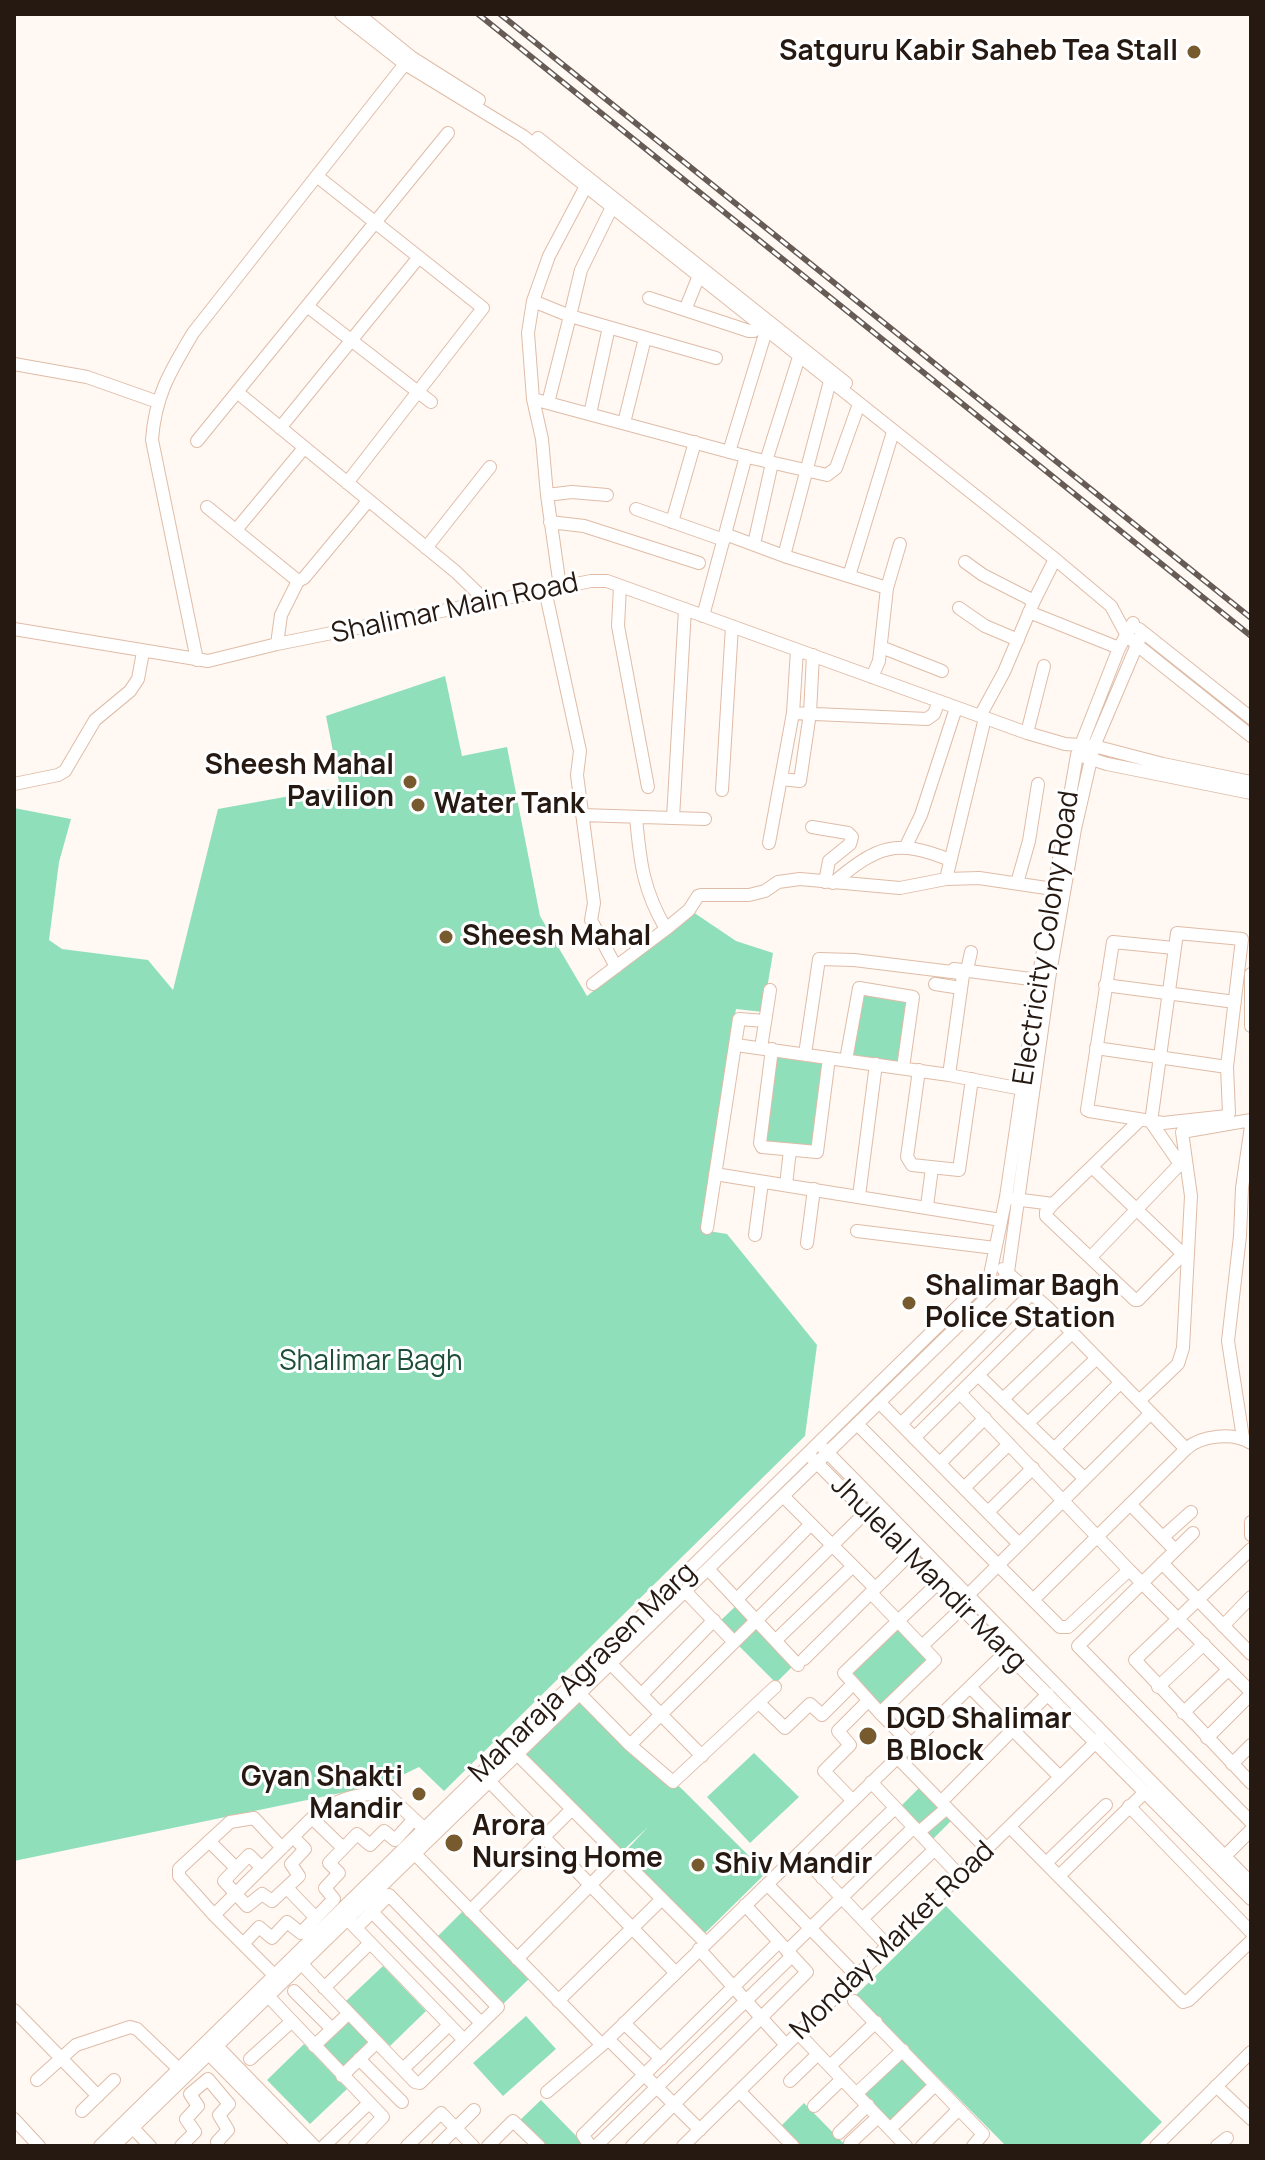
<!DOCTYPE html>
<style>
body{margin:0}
#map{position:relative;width:1265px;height:2160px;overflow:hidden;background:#fff8f3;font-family:Manrope,sans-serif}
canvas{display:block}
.frame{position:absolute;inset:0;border:16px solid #261912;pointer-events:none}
</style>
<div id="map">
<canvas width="1265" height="2160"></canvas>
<div class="frame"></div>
</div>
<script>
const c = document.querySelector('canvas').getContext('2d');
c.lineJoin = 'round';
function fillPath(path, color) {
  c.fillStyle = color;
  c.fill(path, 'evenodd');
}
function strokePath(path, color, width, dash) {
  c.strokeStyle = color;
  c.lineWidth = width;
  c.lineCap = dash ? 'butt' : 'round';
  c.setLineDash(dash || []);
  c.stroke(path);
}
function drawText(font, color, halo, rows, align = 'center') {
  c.font = font + ' Manrope,sans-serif';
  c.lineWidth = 6;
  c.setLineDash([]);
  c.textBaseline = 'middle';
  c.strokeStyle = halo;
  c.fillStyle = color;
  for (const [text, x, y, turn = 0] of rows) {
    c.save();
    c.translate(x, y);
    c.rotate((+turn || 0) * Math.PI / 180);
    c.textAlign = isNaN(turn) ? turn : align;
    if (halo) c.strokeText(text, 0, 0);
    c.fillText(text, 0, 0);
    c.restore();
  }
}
fillPath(new Path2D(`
 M445 676 462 756 507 747 540 916 587 996 693 912 736 941 773 953 763 1012 736 1009 702 1230 727 1234 817 1345 805 1436 444 1791 419 1767 384 1784 14 1861V808L71 819 59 862 49 940 62 949 148 960 173 990 218 809 340 787 326 716Z
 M859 991 910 999 900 1064 850 1057Z
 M774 1053 826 1060 814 1150 762 1144Z
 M741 1601 799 1660 776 1683 717 1624Z
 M899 1626 932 1660 880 1709 848 1675Z
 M581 1698 683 1790 766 1873 704 1934 621 1856 648 1827 618 1855 521 1756Z
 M754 1753 799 1797 750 1843 707 1797Z
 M921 1786 954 1818 932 1840 899 1808Z
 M946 1906 1162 2122 1138 2146H1006L856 1995Z
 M464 1910 532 1976 503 2004 436 1938Z
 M383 1966 426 2011 390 2046 346 2001Z
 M526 2016 556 2049 503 2096 473 2063Z
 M349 2019 371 2041 343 2070 321 2047Z
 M304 2044 347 2089 310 2124 267 2080Z
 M903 2055 931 2085 889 2124 861 2095Z
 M541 2100 586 2146H543L519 2121Z
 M804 2103 846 2146H799L780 2127Z`), '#90dfbb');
strokePath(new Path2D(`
 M1154 46 1158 51`), '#33d5e7', 3);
const minor = new Path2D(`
 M341 14 405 64 523 136 1055 559 1111 606 1126 634 1137 645 1251 736
 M358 14 411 57 479 100
 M538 138 846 383
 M318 177 483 308 347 483
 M649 298 749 331H754L760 326
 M533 301 570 316 581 270 611 209
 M307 306 431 402
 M685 310 698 278
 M14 364 87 377 158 402
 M237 392 456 572 487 602
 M533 399 752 458 827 475 836 468 859 404
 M548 403 570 316 716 358
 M590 414 609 327
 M624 423 645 338
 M280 428 419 257
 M197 441 448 133
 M729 452 766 331
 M766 461 799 357
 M547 495 572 492 607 495
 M207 507 298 581 304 578 368 501
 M636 509 724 540
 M550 522 584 526 699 563
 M672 522 695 442
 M236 530 304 448
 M725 534 784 556 887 588
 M754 544 772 463
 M426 548 490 467
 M784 556 830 381
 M965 562 983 575 1034 601 1004 672 980 716
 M849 576 893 432
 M620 586 618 626 648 787
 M560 587 547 495 542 439 533 399 528 333 533 301 549 256 585 188
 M545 590 580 751 577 775 594 903 591 920 616 967
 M1034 601 1055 559
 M959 608 985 626 1018 640
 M1029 612 1119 648
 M703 616 746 456
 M14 629 208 661 277 644 591 581H607L1027 733 1065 744 1094 746 1163 764 1251 782
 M1139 629 1251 718
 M277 644 281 615 298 581
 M881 647 942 671
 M197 660 152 440C155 395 171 370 193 333L408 60
 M872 677 879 661 887 588 900 544
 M793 713 927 719 934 714 939 701
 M1027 733 1044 666
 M1082 756 1107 764 1251 793
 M781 779 800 781 810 713 813 655
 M14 784 58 775 65 771 95 720 130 691 138 679 143 652
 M722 790 732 626
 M582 815 673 818 685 609
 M636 817C640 862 643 890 666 929
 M673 818 705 819
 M812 827 848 833 852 837 850 844 829 861 825 882
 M769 843 793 713 797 650
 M906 846 921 815 956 708
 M946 879 985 718
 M833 883C877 846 896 838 950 860
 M1017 883 1029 841 1038 784
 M954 969 1038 980
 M967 970 971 952
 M1251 974V1026
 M593 984 666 929 689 910 698 896 701 895H749L765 891 778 882 800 879 900 888 946 879 979 878 1060 890
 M935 984 961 988
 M1105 985 1235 1002
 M736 1045 949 1075 1022 1089
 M761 1048 770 990
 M1096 1048 1227 1067
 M772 1049 760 1143 762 1147 817 1152 829 1058
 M805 1054 819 959 854 960 960 973 963 975 949 1075
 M846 1060 859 988 913 997 903 1068
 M919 1070 907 1157 912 1165 959 1170 972 1079
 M715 1174 1001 1220
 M786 1185 790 1150
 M859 1196 876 1064
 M1014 1199 1053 1204 1140 1120
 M1053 1204 1046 1212V1216L1135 1300H1138L1181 1256V1252L1092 1167
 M927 1206 932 1168
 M707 1228 739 1019 765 1021
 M857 1231 995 1248
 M755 1235 762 1182
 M807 1243 814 1189
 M1091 1257 1180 1164 1151 1122 1177 933 1242 939 1227 1067 1229 1113 1227 1116 1163 1123 1089 1111 1087 1110 1113 942 1174 948
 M1003 1269 1047 1307 1186 1449 1033 1600
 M978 1375 1084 1478
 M960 1393 1129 1570 1251 1692
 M1003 1399 1071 1334
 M1139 1401 1178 1364 1183 1348 1191 1196 1182 1132 1251 1120
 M879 1402 1019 1544
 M1028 1423 1097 1358
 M857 1424 1060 1627H1068L1129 1570
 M901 1424 1032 1293
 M914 1438 1047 1307
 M1243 1438 1228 1341 1240 1236 1242 1188 1251 1126
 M824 1449 1251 1883
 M1054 1449 1121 1382
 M1186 1449C1201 1435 1234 1432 1251 1443
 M813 1459 1251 1899
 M940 1463 985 1418
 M964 1488 1009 1444
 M783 1496 875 1588
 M1130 1504 1175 1550
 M988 1512 1033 1468
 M1251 1522V1535
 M1193 1533 1078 1646 1251 1822
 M1163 1537 1191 1512
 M1251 1549 1135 1660 1251 1783
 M1162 1563 1251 1654
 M708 1569 798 1665
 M685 1591 734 1642
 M871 1593 898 1621 937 1584
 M738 1598 811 1524
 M963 1600 1151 1413
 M898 1621 935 1660 880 1713 844 1673Z
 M1223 1626 1251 1597
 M776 1640 853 1566
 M922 1646 962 1608
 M804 1659 913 1551
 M610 1663 702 1756
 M970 1687 1060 1777
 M1158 1687 1204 1644
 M574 1688 630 1745 673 1782 775 1687
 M641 1695 714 1620
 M759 1703 785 1728 810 1704 822 1715 853 1684
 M880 1713 911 1744
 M1183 1713 1228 1670
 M1207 1738 1251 1694
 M630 1745 866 1512
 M517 1754 705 1942
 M897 1757 987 1849
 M1232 1764 1251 1745
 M489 1781 676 1973
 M871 1782 960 1876
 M853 1801 824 1771 850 1745 838 1731 868 1701
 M941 1802 1048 1694
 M1129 1806 1251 1932
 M312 1818 343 1848
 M1010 1827 1183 2002 1189 2000 1251 1941
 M919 1832 947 1808
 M209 1841 236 1868
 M799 1853 888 1946
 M415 1854 602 2045
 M1219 1862 1251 1830
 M1046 1863 1106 1805
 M262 1868 249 1855 224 1881 247 1906 262 1894 272 1901 299 1876 291 1864 305 1849 293 1837
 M1059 1876 1145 1792
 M822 1878 895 1808
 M767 1884 857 1976
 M287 1888 316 1918
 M470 1911 572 1809
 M372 1912 481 2023
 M214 1915 179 1876V1869L230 1822 254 1818 282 1848
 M862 1919 935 1849
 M352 1924 464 2040
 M243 1944 259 1927 272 1938 287 1922 301 1933 334 1899 325 1888 339 1873 329 1863 357 1834 370 1845 384 1831 395 1840 414 1819
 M699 1949 786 2045
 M787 1951 914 1827
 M296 1958 415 2082 420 2083 498 2007 389 1895 356 1928
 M517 1959 618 1857
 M278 1979 214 1915 312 1818C337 1798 355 1794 386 1793L430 1834
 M324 1988 370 1943
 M294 1991 332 2029
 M268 1996 383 2117 355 2146
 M558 2001 661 1900
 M854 2001 983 2134 973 2146
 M14 2010 98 2096
 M624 2023 661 2059
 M798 2033 906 2146
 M608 2039 700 2130
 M212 2041 314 2146
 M314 2046 349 2013
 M203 2048 299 2146
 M250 2059 291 2022
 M359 2059 402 2102
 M830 2066 876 2022
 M403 2069 449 2025
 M342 2076 377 2042
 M37 2080 76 2045 130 2027 137 2029 184 2074
 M790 2081 818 2054
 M1216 2086 1251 2119
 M739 2091 793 2146
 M547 2092 602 2045 1014 1644
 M856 2094 903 2050
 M814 2106 842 2079
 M82 2111 114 2080
 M14 2119 39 2146
 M133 2128 150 2146
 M890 2129 935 2085
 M839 2133 868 2105
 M850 2143 878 2117
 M100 2146 990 1275 1006 1197 1038 980 1077 755 1119 648 1133 623
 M114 2146 1000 1285 1008 1272 1049 979 1075 829 1094 746 1142 633
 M181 2146 195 2132 186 2119 198 2106 190 2094 208 2079 229 2104 219 2115 228 2130 217 2142 218 2146
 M324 2146 369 2103
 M407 2146 441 2113 473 2146
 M438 2146 474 2110
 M488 2146 513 2121 539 2146
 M590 2146 583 2135 779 1942
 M596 2146 792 1956
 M632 2146 807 1972 745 1905
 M683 2146 1101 1737
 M922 2146 959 2109
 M1156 2146 1251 2052
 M1217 2146 1227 2138`);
strokePath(minor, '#dfbca7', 14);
strokePath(minor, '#fff', 12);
const rail = new Path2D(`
 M478 14 1251 636
 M500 14 1251 618`);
strokePath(rail, '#675c55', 6);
strokePath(rail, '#fff', 3, [9]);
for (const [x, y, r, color] of [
 [1194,52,8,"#775a2d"],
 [410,782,8,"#775a2d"],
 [418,805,8,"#775a2d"],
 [446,937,8,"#775a2d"],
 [909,1303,8,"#775a2d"],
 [868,1736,10,"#775a2d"],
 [419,1794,8,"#775a2d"],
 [454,1843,10,"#775a2d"],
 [698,1865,8,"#775a2d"]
]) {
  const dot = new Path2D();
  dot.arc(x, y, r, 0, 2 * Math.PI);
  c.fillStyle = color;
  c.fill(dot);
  strokePath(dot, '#fff', 3);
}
drawText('bold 28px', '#261912', '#fff', [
 ["Satguru Kabir Saheb Tea Stall",1178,52,"right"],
 ["Sheesh Mahal",394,766,"right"],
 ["Pavilion",394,798,"right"],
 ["Water Tank",434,805],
 ["Sheesh Mahal",462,937],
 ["Shalimar Bagh",925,1287],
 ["Police Station",925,1319],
 ["DGD Shalimar",886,1720],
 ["B Block",886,1752],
 ["Gyan Shakti",403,1778,"right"],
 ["Mandir",403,1810,"right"],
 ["Arora",472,1827],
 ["Nursing Home",472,1859],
 ["Shiv Mandir",714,1865]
], 'left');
drawText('28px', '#261912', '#fff', [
 ["Shalimar Main Road",455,609,-12],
 ["Electricity Colony Road",1047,938,-81],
 ["Jhulelal Mandir Marg",928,1574,45],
 ["Maharaja Agrasen Marg",583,1673,-44],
 ["Monday Market Road",893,1941,-44]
]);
drawText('28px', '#1e4e3a', '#fff', [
 ["Shalimar Bagh",371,1362]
]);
</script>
